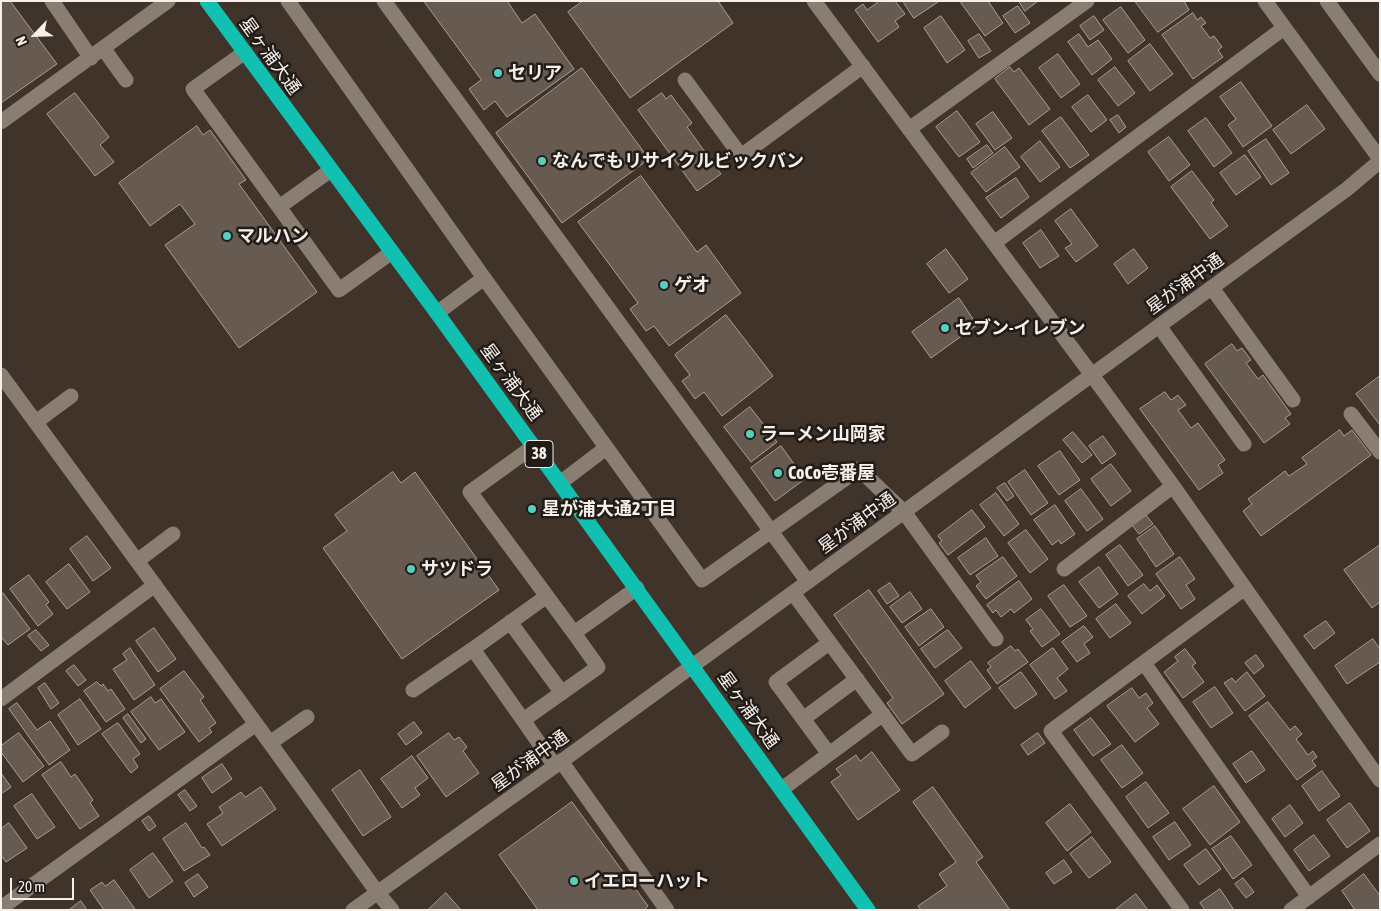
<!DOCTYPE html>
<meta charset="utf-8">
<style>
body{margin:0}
#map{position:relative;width:1381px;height:911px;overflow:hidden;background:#3f332a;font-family:"Asap Condensed",sans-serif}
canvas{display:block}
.frame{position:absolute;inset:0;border:2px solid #f7efe9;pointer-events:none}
.north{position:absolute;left:10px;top:10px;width:50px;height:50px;-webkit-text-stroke:4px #221c18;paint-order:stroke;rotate:246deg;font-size:14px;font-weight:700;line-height:20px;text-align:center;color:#f7efe9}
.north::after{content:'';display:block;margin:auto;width:18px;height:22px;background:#f7efe9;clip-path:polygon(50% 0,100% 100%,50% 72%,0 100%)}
.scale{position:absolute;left:10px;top:878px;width:64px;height:22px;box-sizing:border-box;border:2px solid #f7efe9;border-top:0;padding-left:6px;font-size:15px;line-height:18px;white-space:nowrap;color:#f7efe9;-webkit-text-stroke:4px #221c18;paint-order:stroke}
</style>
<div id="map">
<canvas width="1381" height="911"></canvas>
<div class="frame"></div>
<div class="north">N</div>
<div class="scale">20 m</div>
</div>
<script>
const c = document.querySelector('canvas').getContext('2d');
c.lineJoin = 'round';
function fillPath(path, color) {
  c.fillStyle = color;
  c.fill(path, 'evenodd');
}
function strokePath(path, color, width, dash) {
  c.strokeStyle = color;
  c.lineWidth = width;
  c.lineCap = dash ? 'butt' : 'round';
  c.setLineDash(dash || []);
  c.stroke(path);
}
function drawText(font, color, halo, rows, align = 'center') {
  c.font = font + ' "Asap Condensed","Noto Sans JP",sans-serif';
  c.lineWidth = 5;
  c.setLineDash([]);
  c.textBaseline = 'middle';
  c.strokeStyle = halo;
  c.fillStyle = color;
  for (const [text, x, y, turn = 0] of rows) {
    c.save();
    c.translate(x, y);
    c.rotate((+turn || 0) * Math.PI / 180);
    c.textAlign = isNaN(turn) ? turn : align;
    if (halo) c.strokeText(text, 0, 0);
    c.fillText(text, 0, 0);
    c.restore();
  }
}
const building = new Path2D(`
 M1 1H10L57 64 1 103Z
 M424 1H507L522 23 535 14 574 69 507 117 495 101 484 110 469 89 481 80Z
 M583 1H718L733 23 630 98 568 12Z
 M876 1H895L905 14 895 21 899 27 878 42 855 10 863 4 867 10 877 3Z
 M903 1H938V2L914 18Z
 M964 1H988L1003 23 985 36 961 3Z
 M1019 1H1038L1025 11Z
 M1135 1H1184L1189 10 1158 32Z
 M1018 6 1030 23 1015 33 1003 16Z
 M1121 7 1145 40 1128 53 1103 20Z
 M1193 13 1197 20 1201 17 1206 23 1201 26 1210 38 1214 36 1222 47 1218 50 1223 57 1193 79 1162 35Z
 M941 16 965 50 947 63 924 28Z
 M1094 16 1104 30 1090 40 1080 26Z
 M979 34 991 51 979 58 968 41Z
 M1079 34 1088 47 1098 40 1112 59 1092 75 1068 42Z
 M1150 44 1173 74 1150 91 1128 61Z
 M1058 54 1080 84 1061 98 1039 68Z
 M1010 67 1014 72 1019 68 1050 109 1029 125 995 79Z
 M1115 67 1135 93 1118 106 1098 80Z
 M582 68 649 159 562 223 496 133Z
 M1241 82 1272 126 1243 147 1228 125 1236 119 1220 97Z
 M75 93 109 137 100 145 114 162 95 176 47 114Z
 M662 93 666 99 671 95 692 123 687 127 721 174 697 191 638 110Z
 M1088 95 1107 120 1091 132 1072 107Z
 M1307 105 1325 129 1291 154 1273 130Z
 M957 111 980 142 959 157 936 127Z
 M993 112 1012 138 995 150 976 124Z
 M1118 115 1126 127 1119 133 1110 120Z
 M1061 117 1089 155 1070 168 1042 131Z
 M1206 118 1232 153 1214 167 1188 131Z
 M197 126 203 135 210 130 246 180 239 184 317 292 239 348 165 245 195 224 180 204 150 226 119 183Z
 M1169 137 1190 165 1169 181 1148 152Z
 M1266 139 1289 173 1271 185 1248 151Z
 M1040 141 1060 167 1040 182 1021 157Z
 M987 145 993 153 973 168 967 159Z
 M1005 147 1020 167 986 192 971 173Z
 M1245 155 1261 177 1236 195 1220 173Z
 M1192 171 1214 200 1211 203 1228 226 1210 239 1171 187Z
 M641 176 697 252 706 245 741 293 669 346 654 326 646 331 630 309 638 303 578 222Z
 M1016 178 1029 197 1001 218 986 198Z
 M1071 209 1098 246 1076 262 1065 248 1072 244 1055 221Z
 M1041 230 1059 256 1040 268 1023 243Z
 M946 249 968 279 949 293 927 264Z
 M1134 249 1148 268 1128 284 1114 264Z
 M959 298 977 325 931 358 912 332Z
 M726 315 773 376 722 416 704 392 695 399 682 381 690 375 675 355Z
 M1232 344 1237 351 1242 348 1251 360 1246 363 1258 379 1263 375 1291 414 1285 418 1290 424 1264 443 1205 364Z
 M1380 376V425L1356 394Z
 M1165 392 1171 400 1178 395 1186 405 1178 410 1191 428 1198 423 1225 460 1218 465 1223 473 1199 490 1140 409Z
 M750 407 777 442 751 462 724 427Z
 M1340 430 1344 436 1352 430 1371 455 1261 536 1243 511 1252 504 1248 499 1285 471 1289 476 1307 464 1302 458Z
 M1073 432 1092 455 1082 463 1063 440Z
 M1103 436 1116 454 1102 464 1089 446Z
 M781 446 805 479 775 501 751 468Z
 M1060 451 1080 480 1059 495 1038 466Z
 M1111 464 1131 491 1111 506 1091 479Z
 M1025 470 1048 503 1031 515 1008 482Z
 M393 472 401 483 415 472 499 590 402 659 323 548 347 531 335 515Z
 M1005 483 1014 496 1007 501 997 488Z
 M1081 489 1103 519 1087 531 1065 501Z
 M996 493 1019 524 1004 536 980 505Z
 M1055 505 1075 534 1061 544 1059 540 1052 545 1034 520Z
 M972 510 985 527 948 555 939 543 942 541 938 536Z
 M1146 515 1153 524 1139 534 1132 525Z
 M1155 526 1174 554 1156 567 1137 539Z
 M1026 530 1048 559 1030 573 1008 543Z
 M87 536 111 568 93 581 70 549Z
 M986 538 998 556 970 575 958 558Z
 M1120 545 1143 575 1128 586 1106 555Z
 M1380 545V602L1372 608 1344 570Z
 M1003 557 1017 576 986 599 976 586 981 582 976 576Z
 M1180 557 1195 579 1186 585 1195 599 1181 609 1156 574Z
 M69 564 90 592 67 609 46 582Z
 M1099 567 1118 594 1099 608 1079 582Z
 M29 575 49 602 46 605 53 614 38 626 10 589Z
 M1019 581 1032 599 1014 613 1011 609 1001 617 996 610 993 613 987 605Z
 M890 583 899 596 887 604 878 591Z
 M1144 584 1150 591 1157 585 1165 596 1142 614 1128 596Z
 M1064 585 1087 616 1070 627 1048 596Z
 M869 590 944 694 902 724 887 703 893 698 834 615Z
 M910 592 922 609 902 623 890 607Z
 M3 593 30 629 8 645 1 637V595Z
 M1116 604 1131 623 1110 638 1096 619Z
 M931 609 944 627 919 646 905 627Z
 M1041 609 1060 634 1042 647 1030 631 1033 629 1026 620Z
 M1326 621 1335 633 1314 649 1304 636Z
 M1084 626 1093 637 1084 644 1090 653 1077 662 1062 642Z
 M154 628 176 659 158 672 136 641Z
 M36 630 49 645 41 651 28 636Z
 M948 630 962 648 935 668 921 649Z
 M1373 639 1380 649V662L1347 684 1335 666Z
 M1011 646 1015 651 1018 649 1028 662 997 684 987 670 991 667 988 663Z
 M130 648 155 685 134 700 113 669 127 660 123 654Z
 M1053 648 1068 669 1057 678 1067 691 1055 699 1030 665Z
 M1185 649 1196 663 1192 666 1204 682 1183 698 1164 672 1178 661 1175 657Z
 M1256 655 1264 666 1254 674 1245 663Z
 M971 661 991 688 965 708 945 681Z
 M74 665 86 680 78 686 66 671Z
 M184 671 204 697 200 700 216 723 209 728 212 732 199 742 160 689Z
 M1021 672 1037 694 1015 709 999 688Z
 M1247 672 1265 696 1245 711 1224 683 1232 678 1235 682Z
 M97 682 101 686 103 684 108 691 111 689 125 709 106 722 84 691Z
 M45 683 59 703 51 709 38 688Z
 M1215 687 1233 713 1211 728 1193 702Z
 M1132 688 1139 698 1146 693 1153 703 1147 708 1159 724 1135 742 1107 706Z
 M151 697 155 703 161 699 185 732 159 750 131 712Z
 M80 699 101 729 78 745 58 715Z
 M1268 702 1290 730 1295 726 1302 734 1296 739 1308 755 1313 751 1317 757 1312 761 1316 766 1297 780 1249 716Z
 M17 703 37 730 50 721 70 750 49 765 9 709Z
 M128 714 146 739 141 743 123 718Z
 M1091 718 1111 744 1093 756 1074 730Z
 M414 722 422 733 406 745 398 734Z
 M118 723 140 754 133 759 138 767 131 773 102 734Z
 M19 733 44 766 23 782 1 752V746Z
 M449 733 454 740 459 737 467 747 463 751 479 773 446 797 417 756Z
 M1038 733 1045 743 1028 755 1021 745Z
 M1122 745 1143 773 1122 788 1101 760Z
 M1252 751 1265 770 1246 783 1233 764Z
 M872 752 900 790 858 820 831 782 841 775 836 769 856 755 860 761Z
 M412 756 428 778 415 788 420 795 402 808 381 779Z
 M61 762 71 777 75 774 93 800 90 803 99 816 80 829 42 775Z
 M222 764 232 779 212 793 202 778Z
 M360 770 391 817 363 836 332 790Z
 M1322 771 1340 796 1319 811 1302 786Z
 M1 773 11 787 1 794Z
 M1146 782 1169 813 1148 828 1126 797Z
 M1214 786 1240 822 1210 845 1183 809Z
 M261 787 276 809 222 846 207 824 223 813 219 807 241 792 245 797Z
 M933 787 983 857 976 862 1010 910H921L918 906 947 886 939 874 956 862 913 802Z
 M185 790 197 806 190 811 178 795Z
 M32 794 55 827 37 839 14 806Z
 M572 802 648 906 644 910H538L499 855Z
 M1350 803 1370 831 1347 848 1327 820Z
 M1070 804 1091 832 1067 851 1046 823Z
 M1290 805 1303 823 1285 837 1272 819Z
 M149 816 156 826 149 831 142 821Z
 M1175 822 1191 845 1169 860 1153 837Z
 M9 823 27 848 6 862 1 855V829Z
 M186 823 202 848 204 847 210 855 184 871 163 839Z
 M1314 835 1330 856 1309 871 1294 850Z
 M1231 836 1252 865 1233 879 1212 849Z
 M1092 837 1111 862 1089 878 1070 854Z
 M1206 849 1221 869 1199 885 1184 865Z
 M153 853 173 881 149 898 130 870Z
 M1064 860 1072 872 1054 884 1046 873Z
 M198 874 208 887 194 897 185 883Z
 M1364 874 1380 896V910H1355L1342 891Z
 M1243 878 1254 892 1246 898 1235 884Z
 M114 880 135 909 133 910H104L90 890 102 882 105 886Z
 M1220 889 1234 910H1205L1200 903Z
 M446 893 461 910H428Z
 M1136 894 1148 910H1115Z
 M81 901 87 910H69Z`);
fillPath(building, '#675a50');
strokePath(building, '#ac9e93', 1);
strokePath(new Path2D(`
 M52 1 91 58
 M288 1 484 278 702 580 859 469 904 512 996 639
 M384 1 808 582
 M814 1 1092 375 1173 486 1380 780
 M1265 1 1380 159
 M1327 1 1380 74
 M103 48 126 80
 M245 52 193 89 279 207
 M685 80 741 156 863 66
 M1 122 168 1
 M909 129 1087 1
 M331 170 279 207 339 290 392 252
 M994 243 1284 28
 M1212 288 1293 400
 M437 313 484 278
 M1159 326 1244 444
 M1 375 270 743 377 892 392 910
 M1351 414 1380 452
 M36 422 71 396
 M534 446 470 492 574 633
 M560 483 606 448
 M137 561 173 534
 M1064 569 1173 486
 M793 593 912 754 942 732
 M510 622 562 693
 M1144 663 1309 897
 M413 690 473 649
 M1 699 155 585
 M803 719 857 679
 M523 720 473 649 547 596
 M270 743 307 717
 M829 754 776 682 829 643
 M561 761 667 910
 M555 766 523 720 598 667 574 633 637 588
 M782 789 883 714
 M1 908 256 724
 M353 910 555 766 1347 189 1380 161
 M1182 910 1051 731 1245 588
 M1291 910 1380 844`), '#8a7d72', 15);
strokePath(new Path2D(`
 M207 1 437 313 868 910`), '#12c0b1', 15);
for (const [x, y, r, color] of [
 [498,73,5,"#58cec0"],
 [542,161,5,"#58cec0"],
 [227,236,5,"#58cec0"],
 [664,285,5,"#58cec0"],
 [945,328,5,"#58cec0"],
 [750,434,5,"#58cec0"],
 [778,473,5,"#58cec0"],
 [532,509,5,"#58cec0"],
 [411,569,5,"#58cec0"],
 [574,881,5,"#58cec0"]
]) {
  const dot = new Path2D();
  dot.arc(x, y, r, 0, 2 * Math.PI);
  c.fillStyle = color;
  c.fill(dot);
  strokePath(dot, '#221c18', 2);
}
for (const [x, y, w] of [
 [539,454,28]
]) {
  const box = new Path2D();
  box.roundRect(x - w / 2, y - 13.5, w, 27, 4);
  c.fillStyle = '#221c18';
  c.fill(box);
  strokePath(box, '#f7efe9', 1);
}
drawText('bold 16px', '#f7efe9', null, [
 ["38",539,454]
]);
drawText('18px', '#f7efe9', '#221c18', [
 ["星ヶ浦大通",270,56,54],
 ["星が浦中通",1185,284,-36],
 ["星ヶ浦大通",511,382,54],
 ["星が浦中通",857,523,-36],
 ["星ヶ浦大通",748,710,54],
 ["星が浦中通",530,761,-36]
]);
drawText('bold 18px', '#f7efe9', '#221c18', [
 ["セリア",508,73],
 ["なんでもリサイクルビックバン",552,161],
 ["マルハン",237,236],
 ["ゲオ",674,285],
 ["セブン-イレブン",955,328],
 ["ラーメン山岡家",760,434],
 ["CoCo壱番屋",788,473],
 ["星が浦大通2丁目",542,509],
 ["サツドラ",421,569],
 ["イエローハット",584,881]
], 'left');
</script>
